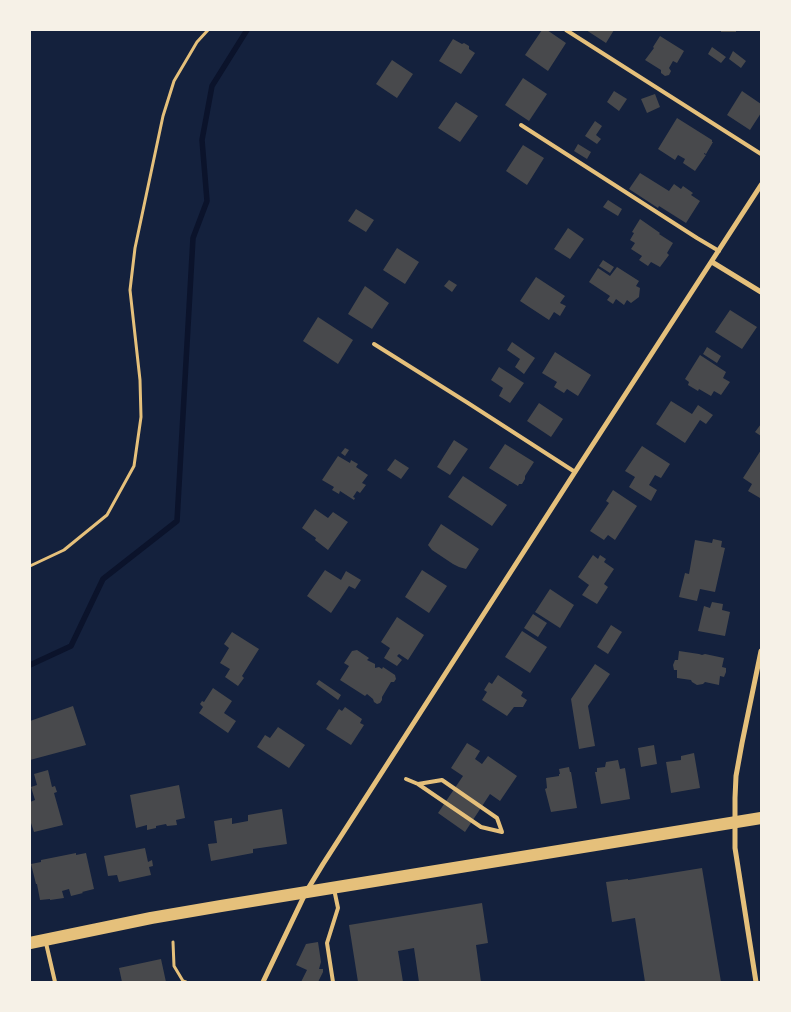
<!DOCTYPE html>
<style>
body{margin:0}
#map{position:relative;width:791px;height:1012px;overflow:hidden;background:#14213d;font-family:Cabin,sans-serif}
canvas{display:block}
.frame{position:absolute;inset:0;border:31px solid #f6f1e7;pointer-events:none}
</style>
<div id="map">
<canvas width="791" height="1012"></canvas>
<div class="frame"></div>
</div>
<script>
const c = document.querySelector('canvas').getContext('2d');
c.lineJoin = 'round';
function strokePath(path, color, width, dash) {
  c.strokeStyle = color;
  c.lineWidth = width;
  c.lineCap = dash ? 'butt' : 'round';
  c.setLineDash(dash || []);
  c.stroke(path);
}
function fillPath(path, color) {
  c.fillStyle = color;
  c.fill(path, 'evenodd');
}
strokePath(new Path2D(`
 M30 665 71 646 103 579 177 521 193 238 207 201 202 140 212 86 247 30`), '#0b132b', 5.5);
fillPath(new Path2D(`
 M542 30H547L566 43 548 71 525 55Z
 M586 30H614L606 43Z
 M721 30H736V32H721Z
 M660 36 684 51 677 63 673 61 669 68 671 71 669 75 665 76 661 73V70L645 60 654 48 653 47Z
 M453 39 462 44 464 43 469 46V49L475 53 461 74 439 61Z
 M712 47 726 57 721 63 708 54Z
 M733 51 746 61 741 68 729 59Z
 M392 60 413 74 397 98 376 84Z
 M523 78 547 94 529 121 505 105Z
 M614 91 627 99 619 111 607 102Z
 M742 91 761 104V113L750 130 727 115Z
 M655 94 660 107 647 113 641 99Z
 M456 102 478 116 460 142 438 128Z
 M677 118 712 140V142H713L706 154 704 153V154L706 155 695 171 683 163 685 159 678 155 675 160 658 149Z
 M595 121 602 126 596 135 601 139 597 144 585 136Z
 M578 144 591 152 587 159 574 151Z
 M523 145 544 158 527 185 506 171Z
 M640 173 669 191 674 184 681 189 683 186 693 193 691 195 700 201 686 223 659 206 658 208 629 189Z
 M608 200 622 209 618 216 603 207Z
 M356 209 374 220 366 232 348 221Z
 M640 219 660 233 659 234 673 243 667 253 669 255 660 267 651 262 648 266 639 260 642 256 631 249 635 243 630 240 634 233 632 232Z
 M568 228 584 239 570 259 554 249Z
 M397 248 419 262 405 284 383 270Z
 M603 260 614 267 610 273 599 266Z
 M617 267 639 281 636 286 640 288 639 297 631 303 627 300 624 305 616 299 613 304 607 300 610 296 589 282 598 268 610 276Z
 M536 277 565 296 560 303 566 306 560 316 554 312 549 320 520 301Z
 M449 280 457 285 452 292 444 286Z
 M365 286 389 303 372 329 348 314Z
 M730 310 757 327 742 349 715 332Z
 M318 317 353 340 338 364 303 341Z
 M512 342 535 358 524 374 515 367 520 359 507 350Z
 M707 347 721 356 717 363 703 354Z
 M555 352 591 375 578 396 567 389 564 393 554 387 557 382 542 373Z
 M700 355 726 372 723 378 730 382 721 395 714 391 711 396 699 389 698 391 688 385 689 382 685 379Z
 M499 367 524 383 510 403 499 396 503 388 491 380Z
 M671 401 692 414 698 405 713 415 706 424 700 420 685 443 656 424Z
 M539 403 563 419 551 437 527 421Z
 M761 424V436L755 432Z
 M454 440 468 449 450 475 437 467Z
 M505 444 534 462 525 476V479L522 484H519L518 486 489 468Z
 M642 446 670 464 661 478 655 475 649 485 657 490 651 501 629 487 635 477 625 471Z
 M345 448 349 450 345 456 341 453Z
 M761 450V496L760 498 748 491 752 484 743 478Z
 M338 456 350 463 351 460 358 464 356 467 368 475 362 483 366 485 360 493 357 491 353 497 355 498 354 500 340 491 339 494 332 490 334 487 322 480Z
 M395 459 409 468 401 479 387 470Z
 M463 476 507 505 492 526 448 497Z
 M613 490 637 506 615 540 608 535 604 540 590 531 609 503 606 501Z
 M315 509 328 518 333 512 348 522 328 550 315 540 316 538 302 528Z
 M441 524 479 549 466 569 459 567 453 564 432 550 428 545Z
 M713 539 722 541 721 547 725 548 715 592 700 589 697 601 679 597 685 573 689 574 695 540 712 543Z
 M593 555 598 559 600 555 606 559 604 562 614 569 604 584 608 587 597 604 582 595 589 585 578 577Z
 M325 570 341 580 346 571 361 580 355 589 349 586 331 613 307 596Z
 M422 570 447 586 429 613 405 597Z
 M550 589 574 605 560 628 535 612Z
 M712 602 723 604 722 610 730 612 725 636 698 631 704 606 710 608Z
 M533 614 547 623 538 637 524 628Z
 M397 617 424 635 408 660 399 654 397 656 402 660 397 666 384 658 390 648 381 642Z
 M611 625 622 632 608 654 597 647Z
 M522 631 547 647 530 673 505 657Z
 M232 632 259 649 242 676 244 678 238 686 225 677 230 669 220 663 229 648 224 644Z
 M357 650 369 658 367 660 375 664V668L379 667 382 669 383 667 395 675 396 679 394 682H391L382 697V700L380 703 377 704 374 702 373 699 367 694 365 696 340 680 349 666 344 663 352 651Z
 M679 651 699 654 702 655 705 654 724 658 722 667 726 668V672L724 677 720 676 719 685 705 682 703 684 697 685 692 682 691 680 677 678V670H674L673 665 675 660H678Z
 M595 664 610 674 588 706 595 746 579 749 571 699Z
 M498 675 523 692 521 696 527 700 523 707H514L507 716 482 700 487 692 484 690 489 682 492 684Z
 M319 680 341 695 338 700 316 684Z
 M213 688 232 701 224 713 236 721 228 733 199 713 203 707 200 704 202 701 204 702Z
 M73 706 86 745 30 760V721Z
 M345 707 362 719 360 723 364 725 351 745 326 729 339 709 342 711Z
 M278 727 305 745 289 768 257 747 265 735 270 738Z
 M467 743 480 751 475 759 482 764 488 756 517 776 500 801 490 794 465 832 438 813 463 776 451 768Z
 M654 745 657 764 641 767 638 748Z
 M694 753 700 788 671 793 666 762 681 760V756Z
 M618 760 620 769 625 768 630 799 601 804 595 772H597V768L605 767 606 762Z
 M569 767 570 772H571L577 808 551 812 545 789 547 788 546 778 559 776V774H560L559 769Z
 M48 770 52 787 55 786 57 792 54 793 63 825 34 832 30 820V802L35 800 31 787 37 785 34 774Z
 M179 785 185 818 176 820 177 825 167 826 166 824 156 826V828L147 830V825L136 828 130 795Z
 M282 809 287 844 253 849V853L211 861 208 844 217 843 214 821 232 818V824L248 821V815Z
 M145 848 148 862 152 860 153 866 149 867 151 875 119 882 117 875 108 876 104 856Z
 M76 853V855L86 853 94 889 82 892 83 893 71 896 69 889 62 891 64 898 50 900V899L40 900 37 884H36L31 864 41 862V860Z
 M702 868 721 982H645L635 918 612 922 606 882 628 879V880Z
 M482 903 488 943 476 945 481 982H419L414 948 398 951 403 982H358L349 925Z
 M318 942 321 962 319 969H323V972L318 982H301L307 970 296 965 306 944Z
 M161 959 166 982H122L119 968Z`), '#48494c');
strokePath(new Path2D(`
 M30 566 64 550 107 515 134 466 141 417 140 380 130 290 135 248 163 116 174 81 197 42 208 30
 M173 942 174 966 183 981 186 982`), '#e5c07b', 3);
strokePath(new Path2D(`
 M566 30 761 154
 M521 125 697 238 719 251
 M374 344 468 403 575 472
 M406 779 418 784 442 780 497 818 502 832
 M418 784 481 827 502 832
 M46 943 55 982
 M333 982 327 943 338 908 334 889`), '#e5c07b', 4);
strokePath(new Path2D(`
 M712 262 761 292
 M263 982 306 892 323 864 575 472 761 185
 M756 982 735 848V798L736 776 742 743 761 651`), '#e5c07b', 5);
strokePath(new Path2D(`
 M30 943 151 918 221 906 761 818`), '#e5c07b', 12);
</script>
